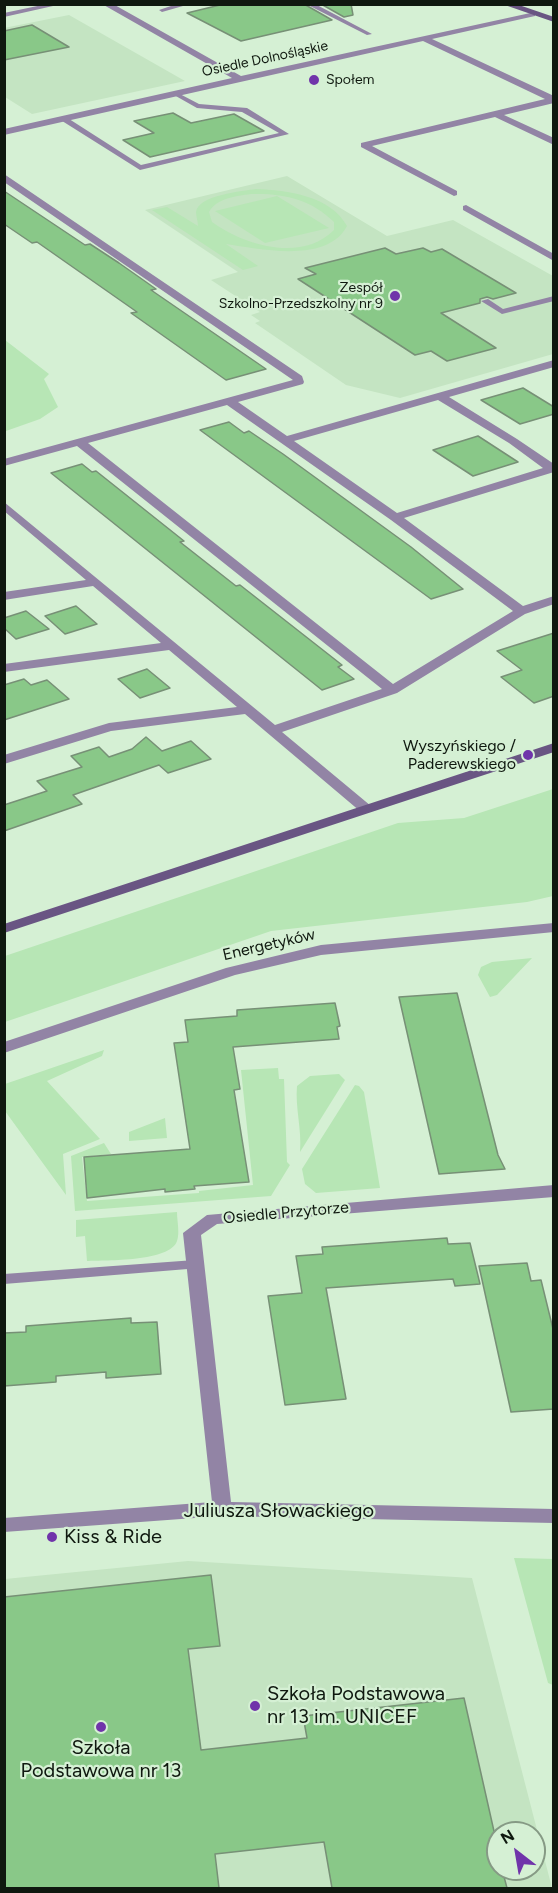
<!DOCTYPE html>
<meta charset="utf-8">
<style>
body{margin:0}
#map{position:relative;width:558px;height:1893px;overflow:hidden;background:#d5f0d4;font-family:Figtree,sans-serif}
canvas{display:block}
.frame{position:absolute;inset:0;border:6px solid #0f180f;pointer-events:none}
.north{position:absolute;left:486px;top:1821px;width:60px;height:60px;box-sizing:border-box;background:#d5f0d4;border:2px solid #869a85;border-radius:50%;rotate:329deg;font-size:16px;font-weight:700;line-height:24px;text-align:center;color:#0f180f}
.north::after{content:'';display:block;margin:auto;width:21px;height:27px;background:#7034aa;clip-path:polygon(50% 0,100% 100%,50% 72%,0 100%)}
</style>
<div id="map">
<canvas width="558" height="1893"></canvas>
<div class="frame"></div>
<div class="north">N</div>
</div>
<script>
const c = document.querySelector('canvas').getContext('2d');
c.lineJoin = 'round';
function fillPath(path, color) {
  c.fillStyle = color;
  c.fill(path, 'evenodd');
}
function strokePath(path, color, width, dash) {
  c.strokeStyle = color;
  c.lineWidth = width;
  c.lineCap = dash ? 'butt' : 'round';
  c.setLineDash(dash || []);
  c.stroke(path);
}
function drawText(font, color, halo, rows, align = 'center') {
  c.font = font + ' Figtree,sans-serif';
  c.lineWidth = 4.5;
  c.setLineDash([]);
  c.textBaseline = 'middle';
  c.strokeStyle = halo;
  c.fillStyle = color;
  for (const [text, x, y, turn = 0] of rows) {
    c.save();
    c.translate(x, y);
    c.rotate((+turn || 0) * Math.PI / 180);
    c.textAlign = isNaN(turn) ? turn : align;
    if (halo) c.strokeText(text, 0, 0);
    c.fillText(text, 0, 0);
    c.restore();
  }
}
fillPath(new Path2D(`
 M69 15 185 81 32 114 5 97 4 28Z
 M287 176 387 236 453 220 553 276V354L400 398 346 385 255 323 260 321 251 315 260 312 211 280 238 272 145 210Z
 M188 1561 472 1578 552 1888H5V1579ZM498 1833H534V1869H498Z`), '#c4e4c2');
fillPath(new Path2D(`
 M256 189C287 190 331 196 347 226 327 264 260 249 226 244L258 266 243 270 152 210 167 207 198 226C198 222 196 216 196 212 198 195 243 191 256 189ZM251 194C283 193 311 199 334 222V230C301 263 244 245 212 222L209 212C217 198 236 196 251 194Z
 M277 196 329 228 265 243 215 211Z
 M5 340 49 374 44 379 58 407 40 419 6 431Z
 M553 789V896L527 902 271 931 5 1022V956L398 823 464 818Z
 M532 958 497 995 490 997 478 975 481 967 492 962Z
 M104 1050 102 1056 47 1081 100 1139 63 1154 66 1195 5 1111V1084Z
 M278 1068 279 1079H284L287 1162 290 1165 271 1196 75 1211 71 1156 104 1143 111 1154 82 1157 87 1201 199 1193V1191L253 1185 241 1070Z
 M339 1074 345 1080 300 1152C302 1129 295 1108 297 1086L310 1076Z
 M355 1085 359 1086 364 1092 380 1188 316 1193 305 1184 302 1169Z
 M165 1118 167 1138 129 1141V1132Z
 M177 1212C177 1221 180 1233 177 1241 170 1262 106 1260 87 1261L85 1236 76 1237V1220Z
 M514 1558 553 1559V1685L548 1683Z`), '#b7e6b5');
const building = new Path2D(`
 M224 4H304L332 20 241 41 187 13Z
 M321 4H351L353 15 344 17Z
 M32 25 69 47 4 60V31Z
 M173 113 191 123 234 114 264 131 150 157 123 140 154 133 134 121Z
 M4 191 85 245 90 244 119 263 156 289 151 290 266 369 226 380 131 313 137 312 37 242 32 243 4 224Z
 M385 248 396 254 423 248 431 252 442 249 516 293 493 299 487 297 480 299V303L441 313 496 348 447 361 431 351 415 355 298 279 316 274 305 268Z
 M523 388 554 407V414L520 424 481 400Z
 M229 422 244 433 249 431 283 454 411 547 463 589 431 599 200 430Z
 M478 436 518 462 473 476 433 450Z
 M82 464 92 472 96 471 184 541 180 542 236 586 240 585 342 665 338 667 354 679 322 690 51 473Z
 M76 606 97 624 65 634 45 616Z
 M26 611 49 629 16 639 4 628V618Z
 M554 633V696L534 703 501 677 522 670 497 651Z
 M147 669 170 688 140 698 118 679Z
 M24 679 31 685 47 680 69 699 4 720V685Z
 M146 737 162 751 191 741 211 759 168 773 159 765 73 795 82 804 4 831V805L47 791 37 781 82 767 71 756 99 747 109 757 132 749Z
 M457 993 498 1155 505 1169 439 1174 399 997Z
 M335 1003 340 1026 337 1027 339 1039 233 1047 240 1089 234 1090 249 1182 194 1186 195 1189 165 1192V1189L87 1198 84 1157 190 1149 174 1043 188 1042 185 1020 237 1016V1010Z
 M447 1238 448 1244 470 1243 480 1284 455 1286 453 1279 326 1288 346 1399 285 1405 268 1296 302 1293 296 1256 323 1254 322 1247Z
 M527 1263 531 1281 541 1280 554 1333V1409L511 1412 479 1266Z
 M131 1318V1323L157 1322 161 1374 106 1378V1372L56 1376V1382L4 1386V1333L26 1332V1326Z
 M211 1575 220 1646 188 1649 201 1750 307 1738 303 1716 464 1698 498 1849V1869H502L507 1888H332L324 1842 215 1854 219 1888H4V1597Z`);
fillPath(building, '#89c888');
strokePath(building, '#779076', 1.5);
fillPath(new Path2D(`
 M47 4H62L4 17V13Z
 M177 4H190L162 12 159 10Z
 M306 4H315L372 34 367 35Z
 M176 92 199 104 247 108 289 134 140 170 59 119 66 117 141 165 279 133 242 112 197 108 174 95 172 94Z
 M554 296V301L502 314 481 301 488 299 503 309Z
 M195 1260 200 1262 202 1265 200 1268 4 1284V1274Z`), '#9284a5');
fillPath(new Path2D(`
 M102 4H113L241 76 535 12V16L432 39 554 96V103L504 115 554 138V145L495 117 372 146 457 191V195L454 196 361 147V143L545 99 423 41 4 135V129L232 78Z
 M4 174 302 376 304 382 303 384 238 402 287 436 554 360V367L449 397 517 439 554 464V472L404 518 523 606 554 596V604L525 614 397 693 282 732 371 806 373 809 371 812H361L245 714 111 731 4 764V755L109 723 237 707 169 650 4 672V664L161 643 93 586 4 600V592L86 580 4 511V502L275 725 382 689 77 446 4 466V459L293 380 4 182ZM438 400 509 443 543 468 397 513 294 441ZM227 405 391 520 513 611 393 684 88 443Z
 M466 205 554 254V261L463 210V206Z
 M554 923V932L321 955 235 975 4 1053V1042L226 968 321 945Z
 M554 1185V1197L217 1224 201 1235 231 1502 554 1509V1523L222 1516 4 1532V1518L212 1502 183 1233 207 1215Z`), '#9284a5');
fillPath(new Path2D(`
 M502 4H516L554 17V22Z
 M554 743V752L4 933V924Z`), '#695583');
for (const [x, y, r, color] of [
 [314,80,6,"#7034aa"],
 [395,296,6,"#7034aa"],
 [528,755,6,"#7034aa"],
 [52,1537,6,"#7034aa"],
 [255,1706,6,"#7034aa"],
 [101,1727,6,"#7034aa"]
]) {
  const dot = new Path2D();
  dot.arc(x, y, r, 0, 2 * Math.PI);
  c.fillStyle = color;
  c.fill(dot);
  strokePath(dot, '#d5f0d4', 2);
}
drawText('14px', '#0f180f', '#d5f0d4', [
 ["Osiedle Dolnośląskie",265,59,-12]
]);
drawText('14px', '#0f180f', '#d5f0d4', [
 ["Społem",326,80],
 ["Zespół",383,288,"right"],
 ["Szkolno-Przedszkolny nr 9",383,304,"right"]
], 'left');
drawText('16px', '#0f180f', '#d5f0d4', [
 ["Wyszyńskiego /",516,746],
 ["Paderewskiego",516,764]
], 'right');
drawText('16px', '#0f180f', '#d5f0d4', [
 ["Energetyków",269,945,-13],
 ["Osiedle Przytorze",286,1213,-5]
]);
drawText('20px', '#0f180f', '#d5f0d4', [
 ["Juliusza Słowackiego",279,1511]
]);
drawText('20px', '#0f180f', '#d5f0d4', [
 ["Kiss & Ride",64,1537],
 ["Szkoła Podstawowa",267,1694],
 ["nr 13 im. UNICEF",267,1717],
 ["Szkoła",101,1748,"center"],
 ["Podstawowa nr 13",101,1771,"center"]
], 'left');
</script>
